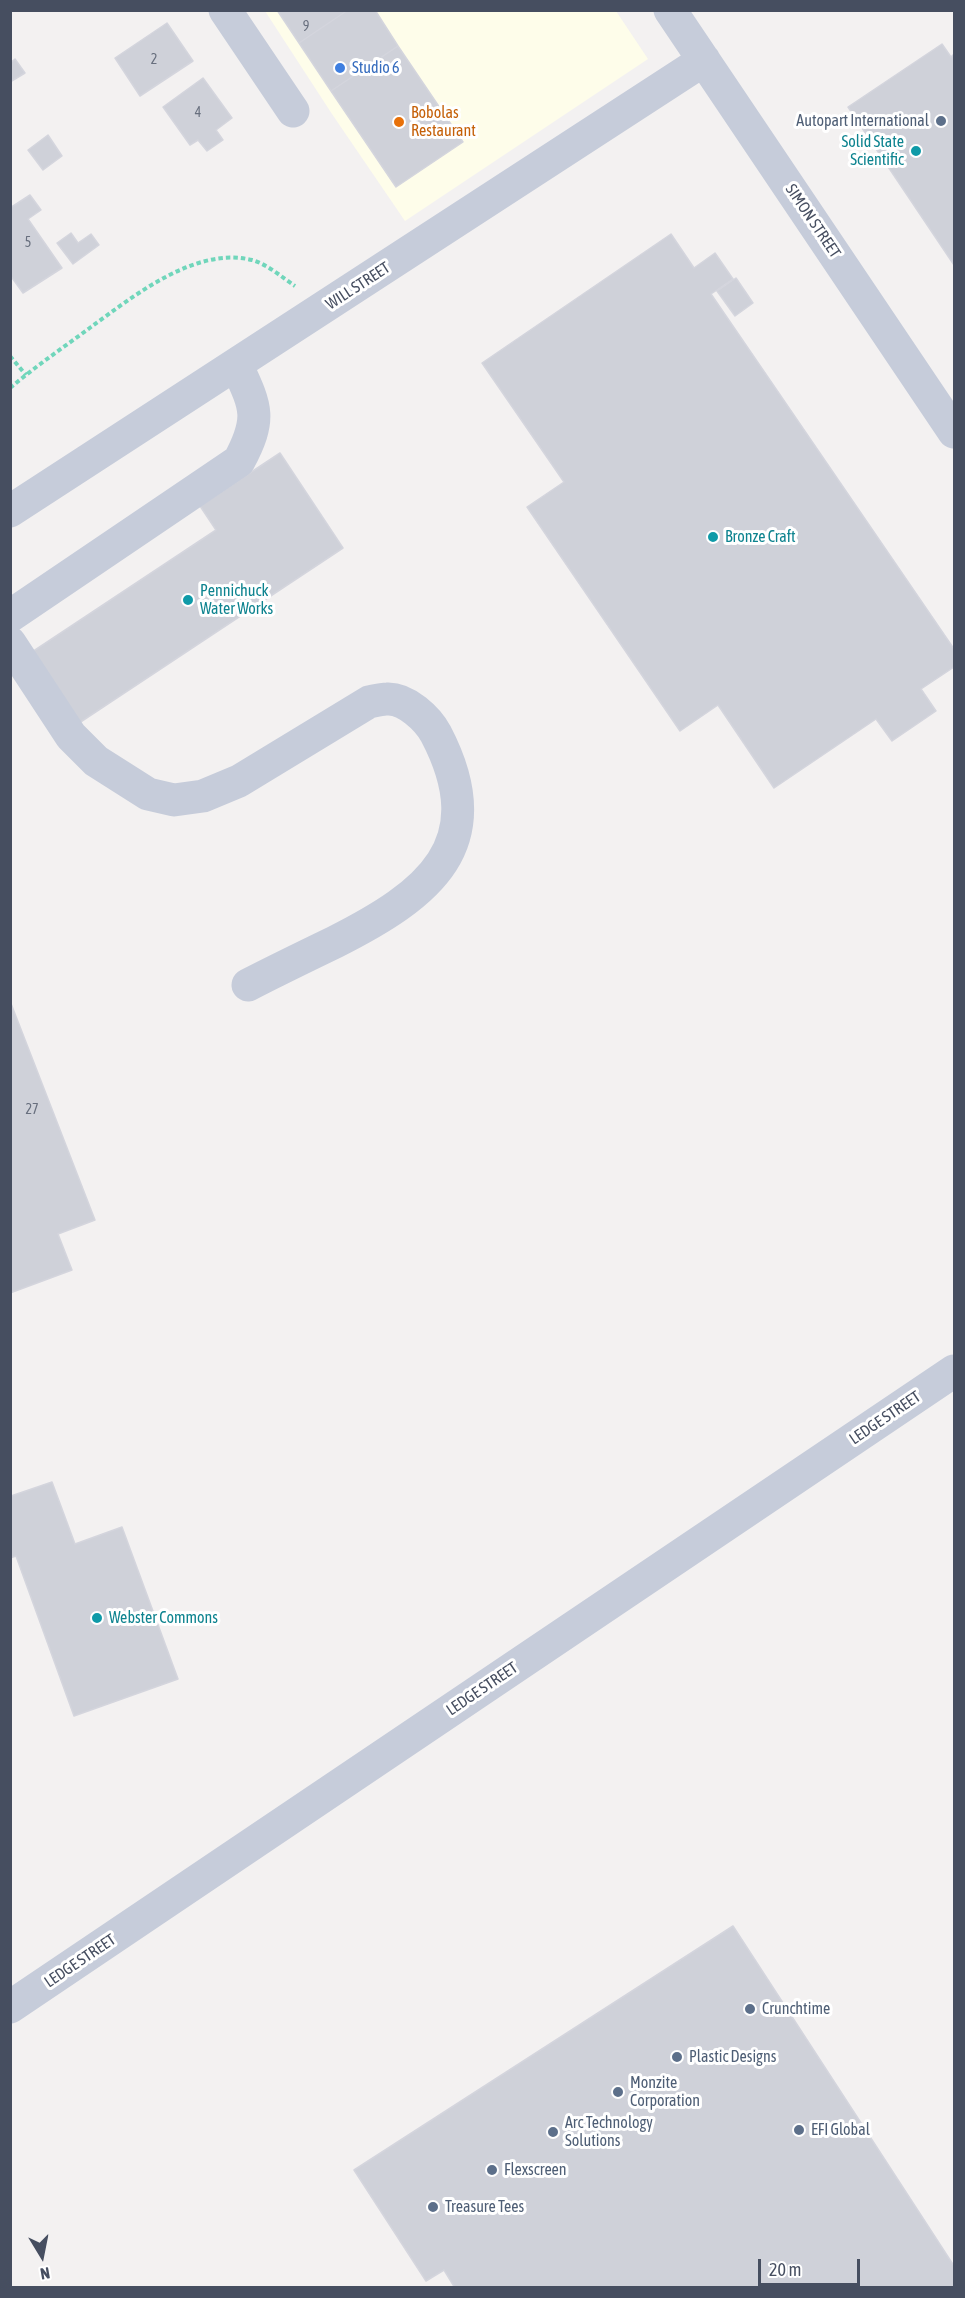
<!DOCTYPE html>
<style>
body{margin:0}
#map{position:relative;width:965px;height:2298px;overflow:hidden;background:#f3f1f1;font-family:"Asap Condensed",sans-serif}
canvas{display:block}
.frame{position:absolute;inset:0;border:12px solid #464e60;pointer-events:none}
.north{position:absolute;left:12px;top:2226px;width:60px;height:60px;-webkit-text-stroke:4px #fff;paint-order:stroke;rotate:170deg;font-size:16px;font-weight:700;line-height:24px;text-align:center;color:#464e60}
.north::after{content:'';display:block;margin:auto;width:21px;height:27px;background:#464e60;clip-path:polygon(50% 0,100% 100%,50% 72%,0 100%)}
.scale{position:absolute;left:758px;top:2259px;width:102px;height:27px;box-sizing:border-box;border:3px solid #464e60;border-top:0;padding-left:8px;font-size:18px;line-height:21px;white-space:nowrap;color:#464e60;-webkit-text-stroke:4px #fff;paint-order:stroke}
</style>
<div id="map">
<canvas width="965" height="2298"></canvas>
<div class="frame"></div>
<div class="north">N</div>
<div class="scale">20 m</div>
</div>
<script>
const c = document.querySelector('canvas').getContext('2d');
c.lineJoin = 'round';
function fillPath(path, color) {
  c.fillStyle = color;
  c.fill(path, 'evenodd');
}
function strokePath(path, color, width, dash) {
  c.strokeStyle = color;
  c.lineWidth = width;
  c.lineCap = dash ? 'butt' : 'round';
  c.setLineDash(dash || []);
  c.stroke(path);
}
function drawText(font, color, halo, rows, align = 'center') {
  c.font = font + ' "Asap Condensed",sans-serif';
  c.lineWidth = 6;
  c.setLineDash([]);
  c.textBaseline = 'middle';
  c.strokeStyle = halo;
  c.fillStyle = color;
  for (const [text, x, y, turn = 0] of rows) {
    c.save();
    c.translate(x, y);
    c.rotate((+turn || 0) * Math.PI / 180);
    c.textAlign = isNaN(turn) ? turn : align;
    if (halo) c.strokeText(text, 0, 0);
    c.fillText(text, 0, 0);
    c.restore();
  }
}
fillPath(new Path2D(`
 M265 11H616L648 59 405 221 332 114Z`), '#fefdea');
const building = new Path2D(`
 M277 10H348L299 43Z
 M348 10H375L398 46 331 91 299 43Z
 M167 23 193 61 140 96 115 58Z
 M942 44 951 57 954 54V265L848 107Z
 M398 46 463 142 396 187 331 91Z
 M15 59 25 73 10 82V63Z
 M203 78 232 118 216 130 223 140 207 151 198 140 190 145 163 107Z
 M48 135 62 156 43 170 28 150Z
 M30 195 41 210 28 219 62 268 23 293 10 275V208Z
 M71 233 78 243 91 234 99 245 73 264 57 243Z
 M671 234 694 268 715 253 733 279 711 294 954 649V667L921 689 936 711 892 741 876 719 774 788 718 705 680 731 527 507 564 482 482 363Z
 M736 278 753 303 735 316 717 291Z
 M280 453 343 548 76 725 29 654 216 530 200 506Z
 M10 1001 95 1220 58 1234 72 1270 10 1293Z
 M52 1482 75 1544 122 1527 178 1679 74 1716 16 1556 10 1558V1494L11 1496Z
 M733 1926 954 2266V2288H455L444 2270 426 2281 354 2170Z`);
fillPath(building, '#cfd1d9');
strokePath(building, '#d4d5dd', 1.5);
strokePath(new Path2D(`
 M10 356 26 375
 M10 388C36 366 64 347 91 327 134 296 195 246 252 260 267 264 283 278 295 286`), '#70d6bb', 4, [4.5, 3]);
strokePath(new Path2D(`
 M225 10 293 111
 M670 10 954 432
 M10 511 704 60
 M10 616 239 461C262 418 256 407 237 366
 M10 643 71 736 96 761 148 794 174 800 203 796 239 781 369 702C374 701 381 699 387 699 406 698 428 719 436 734 494 845 428 895 335 942 306 956 277 970 248 985
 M10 2007 954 1371`), '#c6ccda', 33);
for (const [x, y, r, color] of [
 [340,68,6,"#3f7fe0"],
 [941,121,6,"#5c6f8a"],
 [399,122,6,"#e8710a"],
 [916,151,6,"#0f9aa8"],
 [713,537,6,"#0f9aa8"],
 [188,600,6,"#0f9aa8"],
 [97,1618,6,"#0f9aa8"],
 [750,2009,6,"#5c6f8a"],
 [677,2057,6,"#5c6f8a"],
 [618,2092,6,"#5c6f8a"],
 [799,2130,6,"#5c6f8a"],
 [553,2132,6,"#5c6f8a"],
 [492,2170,6,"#5c6f8a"],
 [433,2207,6,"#5c6f8a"]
]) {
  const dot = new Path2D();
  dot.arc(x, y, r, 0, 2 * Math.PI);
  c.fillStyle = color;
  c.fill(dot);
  strokePath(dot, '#fff', 2);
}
drawText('14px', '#686f7e', null, [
 ["9",306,27],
 ["2",154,60],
 ["4",198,113],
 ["5",28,243],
 ["27",32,1110]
]);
drawText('16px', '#366cbe', '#fff', [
 ["Studio 6",352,68]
], 'left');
drawText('16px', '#c56008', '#fff', [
 ["Bobolas",411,113],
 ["Restaurant",411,131]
], 'left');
drawText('16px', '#4e5e75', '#fff', [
 ["Autopart International",929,121,"right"],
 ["Crunchtime",762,2009],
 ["Plastic Designs",689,2057],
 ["Monzite",630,2083],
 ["Corporation",630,2101],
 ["Arc Technology",565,2123],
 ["Solutions",565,2141],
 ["EFI Global",811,2130],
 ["Flexscreen",504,2170],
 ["Treasure Tees",445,2207]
], 'left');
drawText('16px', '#0d838f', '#fff', [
 ["Solid State",904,142,"right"],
 ["Scientific",904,160,"right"],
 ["Bronze Craft",725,537],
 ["Pennichuck",200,591],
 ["Water Works",200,609],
 ["Webster Commons",109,1618]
], 'left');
drawText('16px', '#464e60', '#fff', [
 ["SIMON STREET",813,221,56],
 ["WILL STREET",358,286,-33],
 ["LEDGE STREET",885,1418,-34],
 ["LEDGE STREET",482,1689,-34],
 ["LEDGE STREET",80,1961,-34]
]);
</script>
